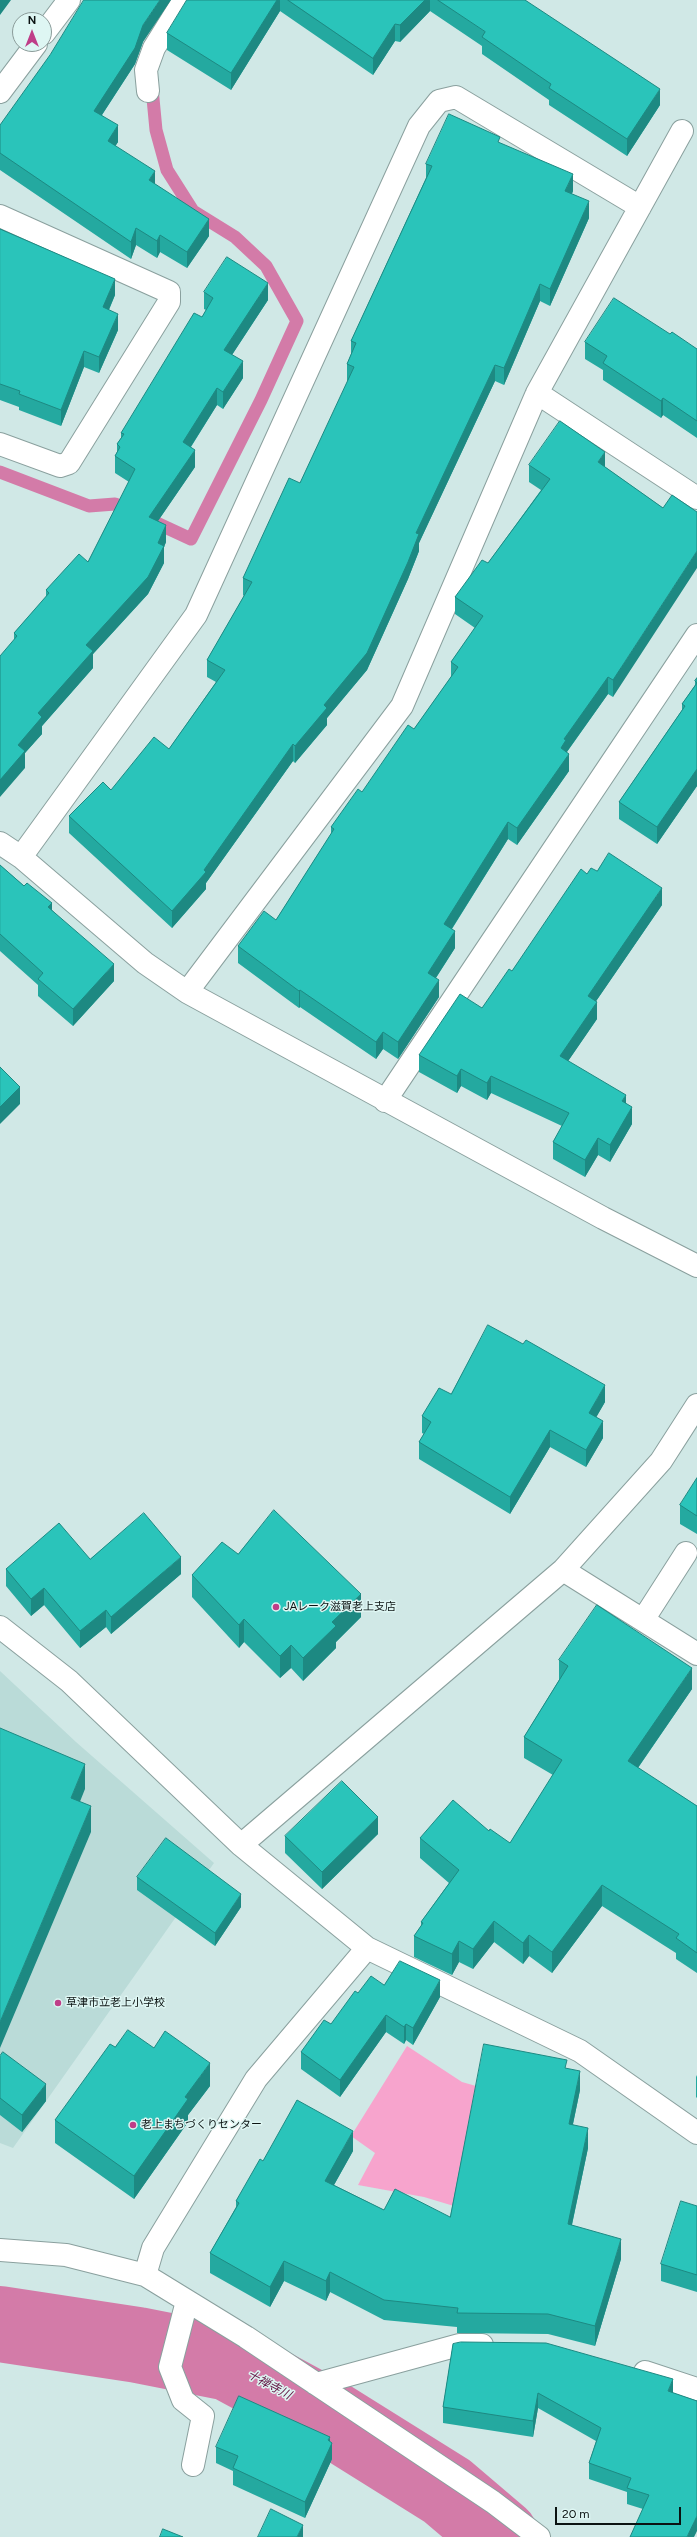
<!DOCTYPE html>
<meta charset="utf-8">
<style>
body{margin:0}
#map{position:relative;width:697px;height:2537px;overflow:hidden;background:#d0e8e6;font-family:Figtree,sans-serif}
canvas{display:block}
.north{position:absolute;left:12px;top:12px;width:40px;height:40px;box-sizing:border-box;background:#def6f3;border:1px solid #8a9b99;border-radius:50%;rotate:0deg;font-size:11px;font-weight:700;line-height:16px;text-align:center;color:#0b1312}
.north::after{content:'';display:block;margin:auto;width:14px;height:18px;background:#bf3e88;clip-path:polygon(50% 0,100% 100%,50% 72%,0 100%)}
.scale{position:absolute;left:555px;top:2507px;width:126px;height:18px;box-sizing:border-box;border:2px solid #0b1312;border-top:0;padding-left:5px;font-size:12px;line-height:14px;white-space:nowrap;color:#0b1312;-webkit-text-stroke:3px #def6f3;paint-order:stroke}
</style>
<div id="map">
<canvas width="697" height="2537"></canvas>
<div class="north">N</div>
<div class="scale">20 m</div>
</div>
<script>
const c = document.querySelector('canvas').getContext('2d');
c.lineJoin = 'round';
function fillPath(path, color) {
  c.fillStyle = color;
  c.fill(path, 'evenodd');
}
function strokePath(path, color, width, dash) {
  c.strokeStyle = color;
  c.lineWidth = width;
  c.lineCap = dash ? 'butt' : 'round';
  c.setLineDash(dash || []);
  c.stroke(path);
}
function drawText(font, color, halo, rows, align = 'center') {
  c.font = font + ' Figtree,"Noto Sans JP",sans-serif';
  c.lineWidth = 3;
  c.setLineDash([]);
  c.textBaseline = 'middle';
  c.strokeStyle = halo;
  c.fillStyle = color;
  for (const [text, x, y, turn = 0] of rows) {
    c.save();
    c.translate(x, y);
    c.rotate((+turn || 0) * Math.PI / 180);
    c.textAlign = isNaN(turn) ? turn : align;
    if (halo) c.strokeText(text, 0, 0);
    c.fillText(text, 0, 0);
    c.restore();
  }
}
fillPath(new Path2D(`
 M0 1671 76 1742 214 1863 13 2148 0 2143Z`), '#badbd8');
fillPath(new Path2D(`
 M407 2046 462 2082 476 2086 477 2213 424 2197 358 2185 375 2153 351 2136Z`), '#f7a4cd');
strokePath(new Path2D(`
 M0 472 89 506 115 504 133 512
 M150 520 191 539 261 400 297 321 266 266 235 237 193 211 167 170 156 130 152 88`), '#d37ba8', 13);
strokePath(new Path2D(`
 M0 2324 138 2345 229 2363 327 2416 447 2491 501 2537`), '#d37ba8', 76);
const minor = new Path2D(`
 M44 33 69 0
 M148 91 146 70 154 48 184 0
 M0 92 36 44
 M0 216 169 292V302L69 463 60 466 0 444
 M537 393 697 498
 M0 843 21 857 145 963 187 992 603 1218 697 1266
 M21 857 196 615 419 126 439 101 456 97 640 207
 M187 992 402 706 537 393 682 131
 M385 1101 697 635
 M563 1570 697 1654
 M643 1620 686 1553
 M0 1627 69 1681 241 1845 367 1948 580 2051 697 2133
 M241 1845 563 1570 661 1461 697 1405
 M0 2250 66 2255 145 2275 246 2337 493 2502 539 2537
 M145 2275 153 2248 256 2079 367 1948
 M187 2301 170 2367 183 2400 203 2416 193 2465
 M645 2372 697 2389
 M316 2384 459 2345H482`);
strokePath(minor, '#8aa09e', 24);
strokePath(minor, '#fff', 22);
fillPath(new Path2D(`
 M187 0H525L660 105 627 156 549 105V100L482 54V46L430 11 400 42 395 41 373 75 280 11 231 90 167 50V33Z
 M143 42 135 64 102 115 118 142 115 146 209 236 187 268 160 252 157 258 136 245 131 259 0 170V125Z
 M500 143 573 191 572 194 589 218 550 306 540 301 504 385 495 381 419 543V551L408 579 367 670 327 718V725L295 763 293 761 206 883V889L172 928 69 833V816L111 790 169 749 216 682 207 677V660L244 596 243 595V578L300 483 348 382 347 381V364L351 354V341L426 178V164Z
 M0 229 115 295 109 310 118 330 99 373 84 367 61 426 19 410V407L0 400Z
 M204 292 268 300 232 355 243 378 223 409 217 405 191 447 195 467 158 521 166 542 164 547V563L148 594 93 654V668L42 726V734L25 753V768L14 639V633L46 597V590L88 562 129 482 115 473V456L117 452V444L121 438V433L202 317 206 310 204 309Z
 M670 334 697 349V438L663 415 661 418 603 380V370L585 359V342Z
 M529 465 605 467 663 508 613 697 608 694 567 752 569 771 517 845 508 839 452 929 455 948 436 978 439 997 398 1059 383 1049 376 1059 300 1007 299 1008 238 963V946L276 920 331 834V827L362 792 414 729 451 677V662L475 628 455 614V597L488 563 541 490 529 482Z
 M697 678V786L657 844 619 819V802L682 710V704L695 685V681Z
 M0 865 52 910 114 981 73 1026 38 996V985L0 951Z
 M597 871 662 905 596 1001 597 1019 568 1061 626 1103 632 1124 610 1162 598 1155 585 1177 553 1159V1142L562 1126 491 1093 487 1100 461 1086 457 1093 419 1072V1055L482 1008 512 971 587 874Z
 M451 1394 605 1402 596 1417 603 1438 586 1467 550 1447 510 1514 419 1459V1442L424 1434 422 1433V1416Z
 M697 1478V1534L680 1524V1505Z
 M238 1554 361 1617 336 1642V1648L303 1681 291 1668 280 1678 244 1642 239 1648 192 1597V1575Z
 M90 1559 181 1574 111 1634 106 1627 80 1648 44 1605 31 1616 6 1586V1569Z
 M559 1660 692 1689 638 1768 697 1806V1973L676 1959V1953L602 1906 552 1973 529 1956 523 1964 494 1942 473 1969 459 1962 452 1975 414 1957V1936L421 1926V1922L449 1883 420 1858V1838L489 1831 510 1843 553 1775 524 1758V1737L559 1680Z
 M378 1834 322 1889 285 1853V1836Z
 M137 1877 241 1907 215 1946 137 1890Z
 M384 1985 440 1997 413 2045 406 2040 404 2044 386 2032 340 2097 301 2069V2052L331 2024 358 1993Z
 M115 2047 154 2048 210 2086 188 2115V2122L134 2199 55 2143V2120Z
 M0 2056 46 2101 22 2132 0 2115Z
 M567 2068 580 2090 573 2124 588 2148 572 2225 621 2259 595 2346 548 2334 457 2333V2327L384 2320 330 2292 326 2301 284 2281 270 2307 210 2273V2253L236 2207V2201L263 2161 353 2151 334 2185 384 2210 450 2217Z
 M697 2075V2098L696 2097V2077Z
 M697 2206V2292L661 2281V2264Z
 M453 2344 673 2393 694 2537 643 2509 627 2504V2492L589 2479V2463L596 2441 538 2408 533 2437 443 2423V2407Z
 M330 2441 332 2459 305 2518 233 2485V2471L216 2463V2447Z`), '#24a9a0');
fillPath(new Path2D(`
 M0 0H11L0 15Z
 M160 0H171L143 42 135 64 94 127V111L143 25Z
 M277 0H280V11L231 90V73Z
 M425 0H430V11L400 42V25Z
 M395 24V41L373 75V58Z
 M660 89V105L627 156V139Z
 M118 125V142L108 158V141Z
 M155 171V188L149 180Z
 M573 174V191L565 208V191Z
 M589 201V218L550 306V289Z
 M209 219V236L187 268V252Z
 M136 228V245L131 259V242Z
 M160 235V252L157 258V241Z
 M115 279V295L103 323V307Z
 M268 283V300L224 367V350Z
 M540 284V301L504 385V368Z
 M118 314V330L99 373V357Z
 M84 351V367L61 426V410Z
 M243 361V378L223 409V392Z
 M495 365V381L419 543V551L408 579 367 670 327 718V725L295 763V746L324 705 416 533Z
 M217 388V405L183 459V442Z
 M663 398V415L661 418V401Z
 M195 450V467L149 534V517Z
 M605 452V469L598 462Z
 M166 525V542L164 547V563L148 594 93 654V668L42 726V734L25 753V768L0 797V780L18 745 38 713 158 543Z
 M697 551V568L613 697V680Z
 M608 677V694L566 753 561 748 564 739Z
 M293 744V761L206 883V889L172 928V911L204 870Z
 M569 754V771L517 845V828Z
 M697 769V786L657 844V827Z
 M508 822V839L444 941V924Z
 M662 888V905L588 1013V996Z
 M52 903V920L48 907Z
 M455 931V948L428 990V973Z
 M114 964V981L73 1026V1009Z
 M439 980V997L398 1059V1042Z
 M300 990V1007L299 1008V991Z
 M597 1002V1019L560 1073V1056Z
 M383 1032V1049L376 1059V1042Z
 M461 1069V1086L457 1093V1076Z
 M491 1076V1093L487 1100V1083Z
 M20 1087V1104L0 1124V1107Z
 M626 1095V1112L622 1101Z
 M632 1107V1124L610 1162V1145Z
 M598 1138V1155L585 1177V1160Z
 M605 1385V1402L589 1430V1413Z
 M603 1421V1438L586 1467V1450Z
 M550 1430V1447L510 1514V1497Z
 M181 1557V1574L111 1634V1617Z
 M44 1588V1605L31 1616V1599Z
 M361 1594V1617L336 1642V1648L303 1681V1658L332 1622Z
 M106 1610V1627L80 1648V1631Z
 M244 1619V1642L239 1648V1625Z
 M291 1645V1668L280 1678V1656Z
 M692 1668V1689L628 1782V1761Z
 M85 1764V1789L71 1824V1798Z
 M91 1806V1832L0 2048V2022Z
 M378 1817V1834L322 1889V1872Z
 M602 1885V1906L552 1973V1952Z
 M241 1894V1907L215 1946V1933Z
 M494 1921V1942L473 1969V1949Z
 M529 1935V1956L523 1964V1943Z
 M459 1941V1962L452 1975V1954Z
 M440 1980V1997L413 2045V2028Z
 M386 2015V2032L340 2097V2080Z
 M406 2024V2040L404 2044V2027Z
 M210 2063V2086L188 2115V2122L134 2199V2176L185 2097Z
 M580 2071V2090L569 2143V2124Z
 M46 2084V2101L22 2132V2115Z
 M588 2128V2148L568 2243V2224Z
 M353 2131V2151L325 2201V2181Z
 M621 2239V2259L595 2346V2326Z
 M284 2261V2281L270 2307V2287Z
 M330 2272V2292L326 2301V2281Z
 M673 2379V2395L668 2391Z
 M538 2393V2408L533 2437V2421Z
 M330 2437V2446L332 2443V2459L305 2518V2502Z
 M697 2516V2531L694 2537H687Z
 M303 2525V2537H297Z`), '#1d8982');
const building = new Path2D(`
 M84 0H160L143 25 135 48 94 111 118 125 108 141 155 171 149 180 209 219 187 252 160 235 157 241 136 228 131 242 0 153V125L50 55Z
 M187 0H277L231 73 167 33Z
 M288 0H425L400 25 395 24 373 58Z
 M438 0H525L660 89 627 139 549 88 551 84 482 37 485 32Z
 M449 114 500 137 498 142 573 174 565 191 589 201 550 289 540 284 504 368 495 365 416 533 419 534 408 562 367 653 324 705 327 708 295 746 293 744 204 870 206 872 172 911 69 816 103 782 111 790 154 737 169 749 225 670 207 660 252 582 243 578 289 478 300 483 354 367 347 364 356 343 351 341 432 166 426 164Z
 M0 229 115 279 103 307 118 314 99 357 84 351 61 410 19 394 20 391 0 384Z
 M227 257 268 283 224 350 243 361 223 392 217 388 183 442 195 450 149 517 166 525 158 543 164 546 148 577 86 645 93 651 38 713 42 717 18 745 25 751 0 780V656L17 636 14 633 49 593 46 590 79 554 88 562 135 469 115 456 120 447 117 444 124 434 121 433 194 313 202 317 213 298 204 292Z
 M614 298 670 334 672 332 697 349V421L663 398 661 401 603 363 607 356 585 342Z
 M560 421 605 452 598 462 663 508 672 495 697 512V551L613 680 608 677 564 739 566 740 561 748 569 754 517 828 508 822 444 924 455 931 428 973 439 980 398 1042 383 1032 376 1042 300 990 299 991 238 946 264 911 276 920 334 829 331 827 358 789 362 792 408 725 414 729 458 667 451 662 483 616 455 597 482 560 488 563 550 479 529 465Z
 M697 678V769L657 827 619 802 685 706 682 704 697 683 695 681Z
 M609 853 662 888 588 996 597 1002 560 1056 626 1095 622 1101 632 1107 610 1145 598 1138 585 1160 553 1142 569 1113 491 1076 487 1083 461 1069 457 1076 419 1055 460 994 482 1008 509 969 512 971 581 869 587 874 591 868 597 871Z
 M0 865 24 886 27 883 52 903 48 907 114 964 73 1009 38 979 43 973 0 934Z
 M0 1067 20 1087 0 1107Z
 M488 1325 523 1344 526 1340 605 1385 589 1413 603 1421 586 1450 550 1430 510 1497 419 1442 431 1422 422 1416 439 1388 451 1394Z
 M697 1478V1516L680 1505Z
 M274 1510 361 1594 332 1622 336 1626 303 1658 291 1645 280 1656 244 1619 239 1625 192 1575 222 1542 238 1554Z
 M144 1513 181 1557 111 1617 106 1610 80 1631 44 1588 31 1599 6 1569 59 1523 90 1559Z
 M597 1605 692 1668 628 1761 697 1806V1953L676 1938 679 1934 602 1885 552 1952 529 1935 523 1943 494 1921 473 1949 459 1941 452 1954 414 1936 423 1923 421 1922 459 1870 420 1838 453 1800 489 1831 490 1829 510 1843 562 1760 524 1737 568 1666 559 1660Z
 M0 1728 85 1764 71 1798 91 1806 0 2022Z
 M342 1781 378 1817 322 1872 285 1836Z
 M166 1838 241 1894 215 1933 137 1877Z
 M400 1961 440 1980 413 2028 406 2024 404 2027 386 2015 340 2080 301 2052 324 2020 331 2024 355 1991 358 1993 371 1976 384 1985Z
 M128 2030 154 2048 165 2031 210 2063 185 2097 188 2099 134 2176 55 2120 110 2044 115 2047Z
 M484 2044 567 2060 565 2068 580 2071 569 2124 588 2128 568 2224 621 2239 595 2326 548 2314 457 2313 458 2308 384 2300 330 2272 326 2281 284 2261 270 2287 210 2253 239 2203 236 2201 260 2159 263 2161 297 2100 353 2131 325 2181 384 2210 395 2189 450 2217Z
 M3 2052 46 2084 22 2115 0 2098V2056Z
 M681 2201 697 2206V2275L661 2264Z
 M461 2342 546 2343 673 2379 668 2391 697 2401V2516L687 2537H630L649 2495 627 2488 631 2478 589 2463 601 2428 538 2393 533 2421 443 2407 453 2344Z
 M239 2396 330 2437 328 2440 332 2443 305 2502 233 2468 238 2456 216 2447Z
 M271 2509 303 2525 297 2537H258Z
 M163 2529 183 2537H160Z`);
fillPath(building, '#2ac4ba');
strokePath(building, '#1d8982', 1);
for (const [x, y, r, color] of [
 [276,1607,4,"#bf3e88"],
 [58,2003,4,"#bf3e88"],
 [133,2125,4,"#bf3e88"]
]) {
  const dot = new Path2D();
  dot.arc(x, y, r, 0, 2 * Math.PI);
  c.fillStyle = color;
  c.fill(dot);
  strokePath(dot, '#def6f3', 1.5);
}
drawText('11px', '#0b1312', '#def6f3', [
 ["JAレーク滋賀老上支店",284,1607],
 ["草津市立老上小学校",66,2003],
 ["老上まちづくりセンター",141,2125]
], 'left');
drawText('italic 12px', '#651745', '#def6f3', [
 ["十禅寺川",269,2385,28]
]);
</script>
